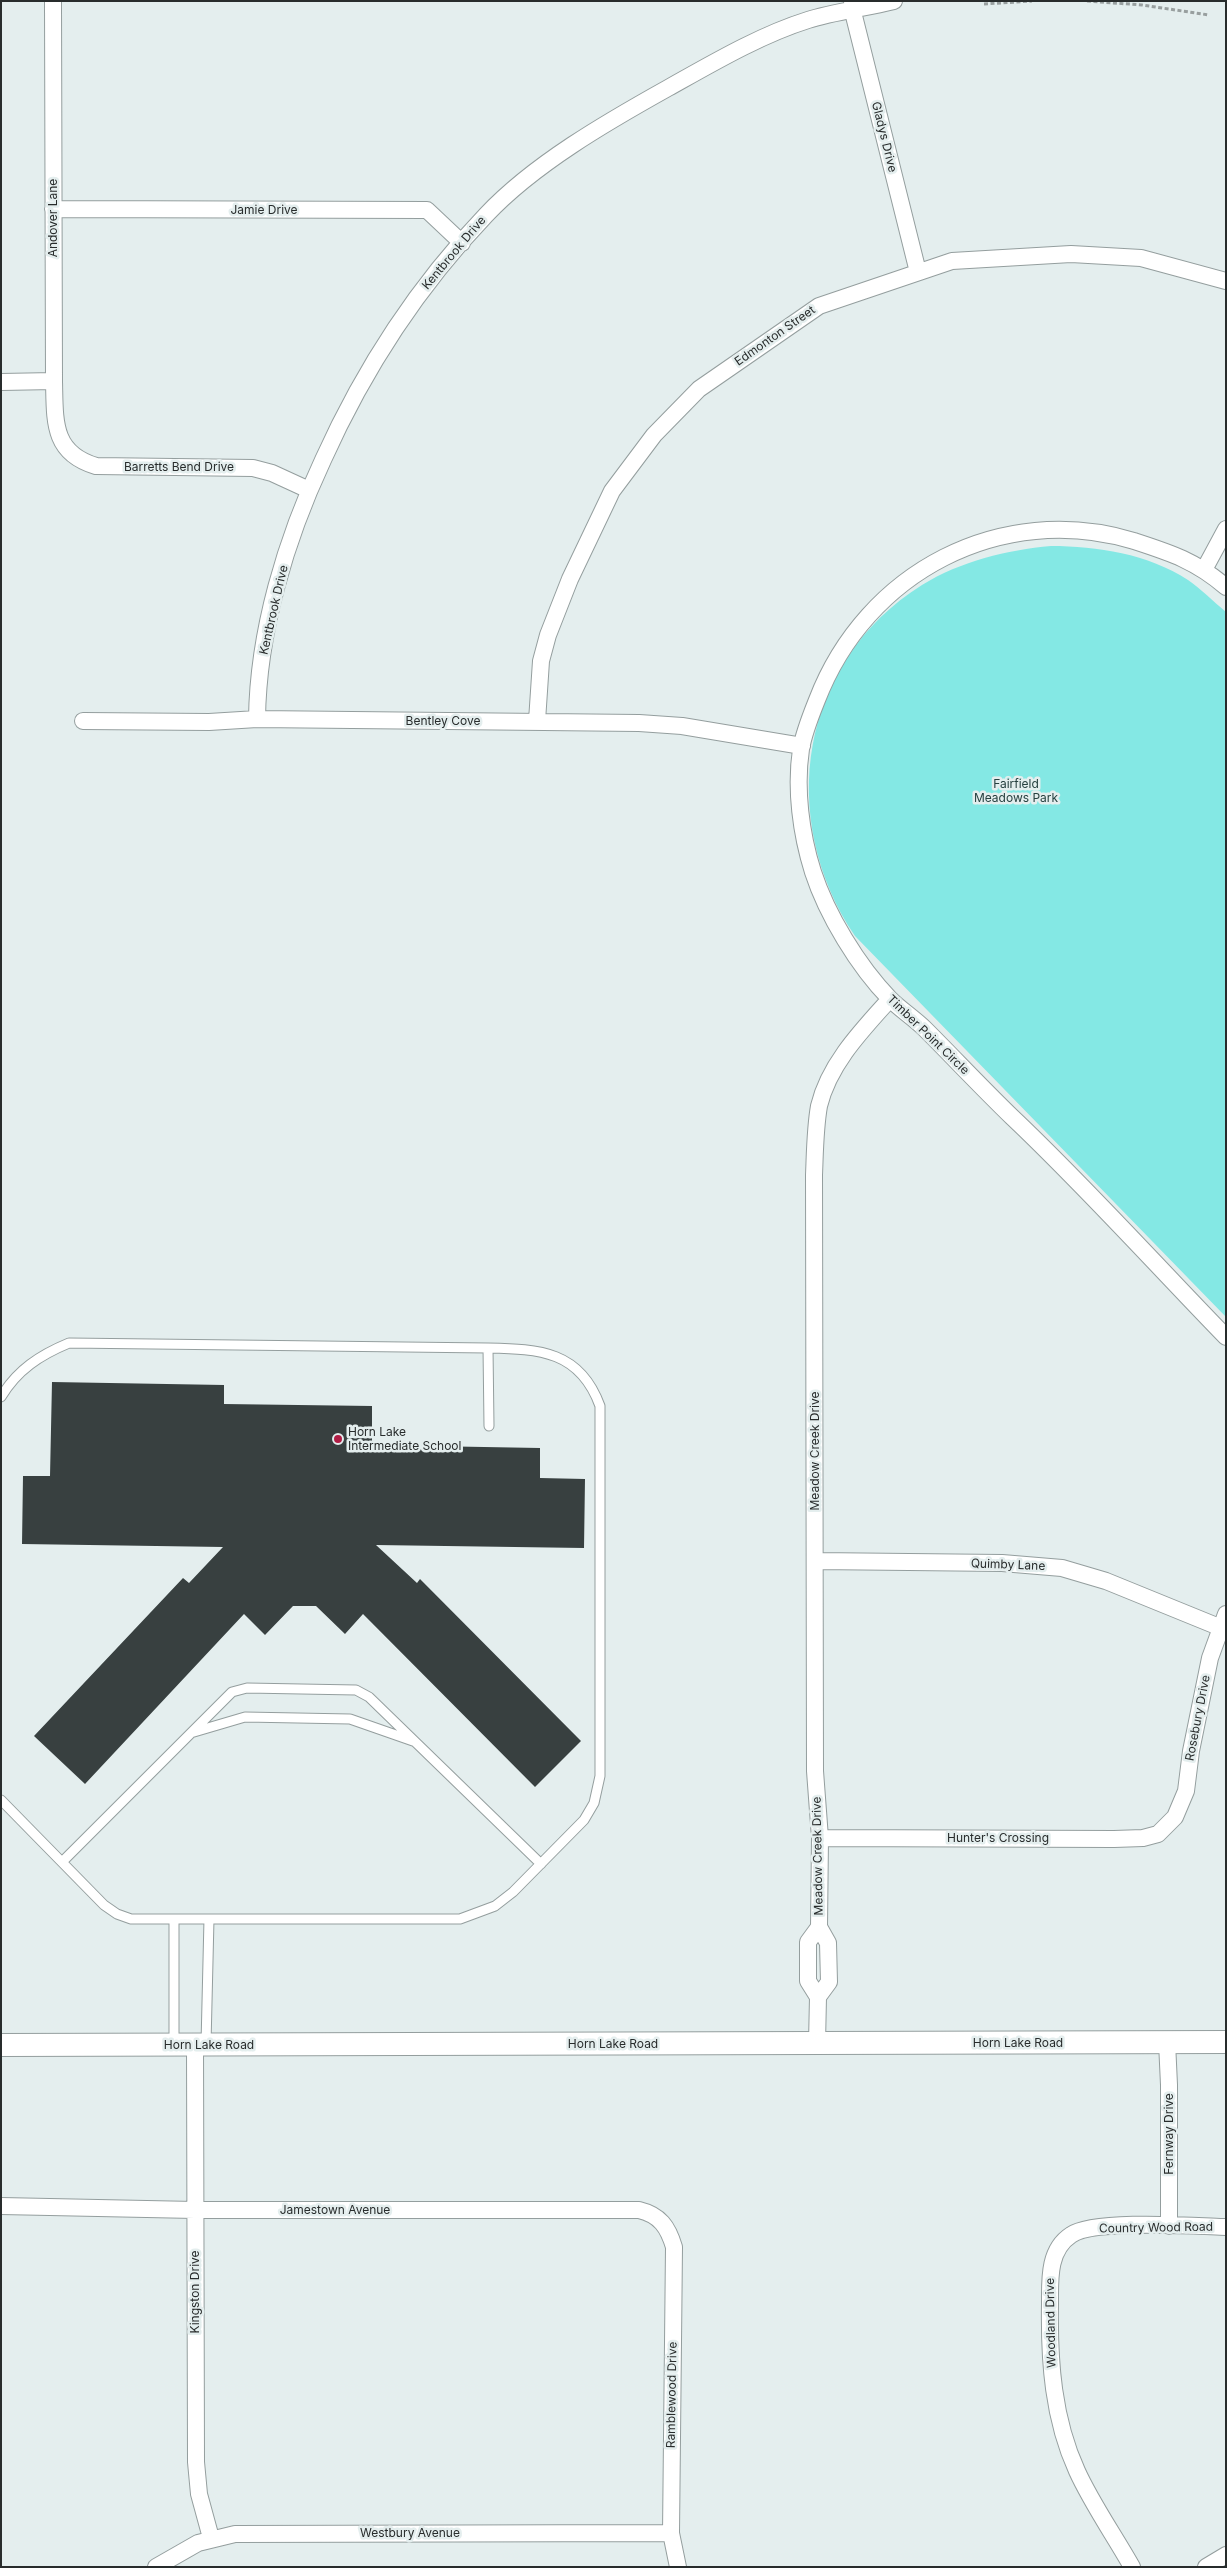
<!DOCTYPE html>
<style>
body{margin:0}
#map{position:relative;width:1227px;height:2568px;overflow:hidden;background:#e4eeee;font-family:Inter,sans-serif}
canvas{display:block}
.frame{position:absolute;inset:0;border:2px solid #282c2c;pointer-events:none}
</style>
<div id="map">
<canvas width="1227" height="2568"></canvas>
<div class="frame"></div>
</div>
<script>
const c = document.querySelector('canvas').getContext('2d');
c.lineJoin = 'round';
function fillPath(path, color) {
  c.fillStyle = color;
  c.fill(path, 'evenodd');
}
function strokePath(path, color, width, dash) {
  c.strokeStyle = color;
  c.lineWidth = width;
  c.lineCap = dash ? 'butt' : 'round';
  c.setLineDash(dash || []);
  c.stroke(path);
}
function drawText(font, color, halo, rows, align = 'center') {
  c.font = font + ' Inter,sans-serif';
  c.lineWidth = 5;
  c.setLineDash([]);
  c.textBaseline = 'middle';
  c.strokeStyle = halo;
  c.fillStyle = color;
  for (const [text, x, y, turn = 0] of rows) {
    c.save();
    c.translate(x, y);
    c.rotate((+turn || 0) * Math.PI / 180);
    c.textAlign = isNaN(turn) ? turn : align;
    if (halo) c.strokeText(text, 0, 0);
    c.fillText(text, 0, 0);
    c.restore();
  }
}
fillPath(new Path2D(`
 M1051 546C1097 546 1148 554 1188 580 1201 589 1213 601 1226 612V1317L855 936C776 818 799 662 922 585 961 561 1007 550 1051 546Z`), '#84e8e4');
fillPath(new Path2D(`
 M52 1382 224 1385V1404L372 1406V1445L540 1448V1478L585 1479 584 1548 376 1545 417 1583 420 1579 581 1741 535 1787 363 1614 345 1634 316 1606H293L265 1635 244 1614 85 1784 34 1736 183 1578 189 1583 223 1547 22 1544 23 1476H50Z`), '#384040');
const service = new Path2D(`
 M488 1348 489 1426
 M1 1397C17 1370 40 1355 69 1343L488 1348C540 1349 580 1351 600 1406V1776L594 1803 584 1820 513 1892 495 1906 460 1919H131L117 1914 104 1905 1 1800
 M194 1732 245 1717 350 1719 413 1741
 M62 1862 232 1692 247 1688 356 1690 369 1697 541 1864
 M174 1919V2044
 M206 2044 209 1919`);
const minor = new Path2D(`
 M53 1 54 381C55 421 52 453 96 466L253 468 272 473 309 490
 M852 1 853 12 918 272
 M53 209 427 210 462 243
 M1 382 54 381
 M1205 568 1226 529
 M1226 587C1196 561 1171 553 1134 541 1001 501 866 572 817 700 811 715 804 732 801 749 795 789 801 834 813 872 827 915 858 966 890 999 901 1010 914 1018 925 1029 954 1058 982 1088 1012 1117 1086 1187 1155 1264 1226 1337
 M257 719C258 631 286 539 323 460 363 371 418 286 486 215 534 164 607 122 668 88 711 64 760 35 808 20 833 12 866 8 894 1
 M83 721 209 722 257 719 639 723 682 726 802 746
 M537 721 541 661 548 635 570 579 612 491 654 435 699 389 819 306 952 261 1071 254 1141 258 1226 281
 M816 1561 1002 1563 1062 1568 1106 1581 1219 1627
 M820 1838 1114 1839 1143 1838 1158 1834 1175 1817 1186 1791 1191 1751 1210 1658 1226 1614
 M818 1997 829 1982 828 1943 819 1927
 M1167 2042 1169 2085V2226
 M817 2043 818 1997 808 1981V1942L819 1927 820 1838 815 1771 814 1175C815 1152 815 1129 819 1106 829 1064 862 1030 890 999
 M195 2045 196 2462 199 2494 211 2538
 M1 2206 195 2210H639C660 2215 668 2227 674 2247L671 2533 678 2567
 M156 2567 198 2543 235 2534 671 2533
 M1132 2567C1114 2535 1092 2504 1077 2471 1053 2419 1049 2361 1050 2304 1050 2280 1048 2250 1071 2235 1093 2219 1195 2226 1226 2227
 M1206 2567 1226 2555`);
const secondary = new Path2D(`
 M1 2045 1226 2042`);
strokePath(service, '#949e9e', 11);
strokePath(minor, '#949e9e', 18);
strokePath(secondary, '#949e9e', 24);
strokePath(new Path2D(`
 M1087 1 1142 5 1209 15
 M984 4 1032 1`), '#989f9f', 3, [4, 2.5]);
strokePath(service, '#fff', 9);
strokePath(minor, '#fff', 16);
strokePath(secondary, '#fff', 22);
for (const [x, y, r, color] of [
 [338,1439,5,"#b01d45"]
]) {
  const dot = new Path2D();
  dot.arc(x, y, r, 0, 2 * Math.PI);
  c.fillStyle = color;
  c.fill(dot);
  strokePath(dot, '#e4eeee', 2);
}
drawText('12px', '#282c2c', '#e4eeee', [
 ["Gladys Drive",884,137,76],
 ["Jamie Drive",264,210],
 ["Andover Lane",53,218,-90],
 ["Kentbrook Drive",454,253,-50],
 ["Edmonton Street",775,336,-35],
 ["Barretts Bend Drive",179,467],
 ["Kentbrook Drive",274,610,-77],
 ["Bentley Cove",443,721],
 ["Timber Point Circle",928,1035,44],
 ["Meadow Creek Drive",815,1451,-90],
 ["Quimby Lane",1008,1565,2],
 ["Rosebury Drive",1198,1718,-79],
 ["Hunter's Crossing",998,1838],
 ["Meadow Creek Drive",818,1856,-91],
 ["Horn Lake Road",1018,2043],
 ["Horn Lake Road",613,2044],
 ["Horn Lake Road",209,2045],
 ["Fernway Drive",1169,2134,-90],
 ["Jamestown Avenue",335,2210],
 ["Country Wood Road",1156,2228,-1],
 ["Kingston Drive",195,2292,-90],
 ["Woodland Drive",1051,2323,-91],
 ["Ramblewood Drive",672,2395,-89],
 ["Westbury Avenue",410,2533]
]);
drawText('12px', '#274140', '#e4eeee', [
 ["Fairfield",1016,784],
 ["Meadows Park",1016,798]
]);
drawText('12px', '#282c2c', '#e4eeee', [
 ["Horn Lake",348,1432],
 ["Intermediate School",348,1446]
], 'left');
</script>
